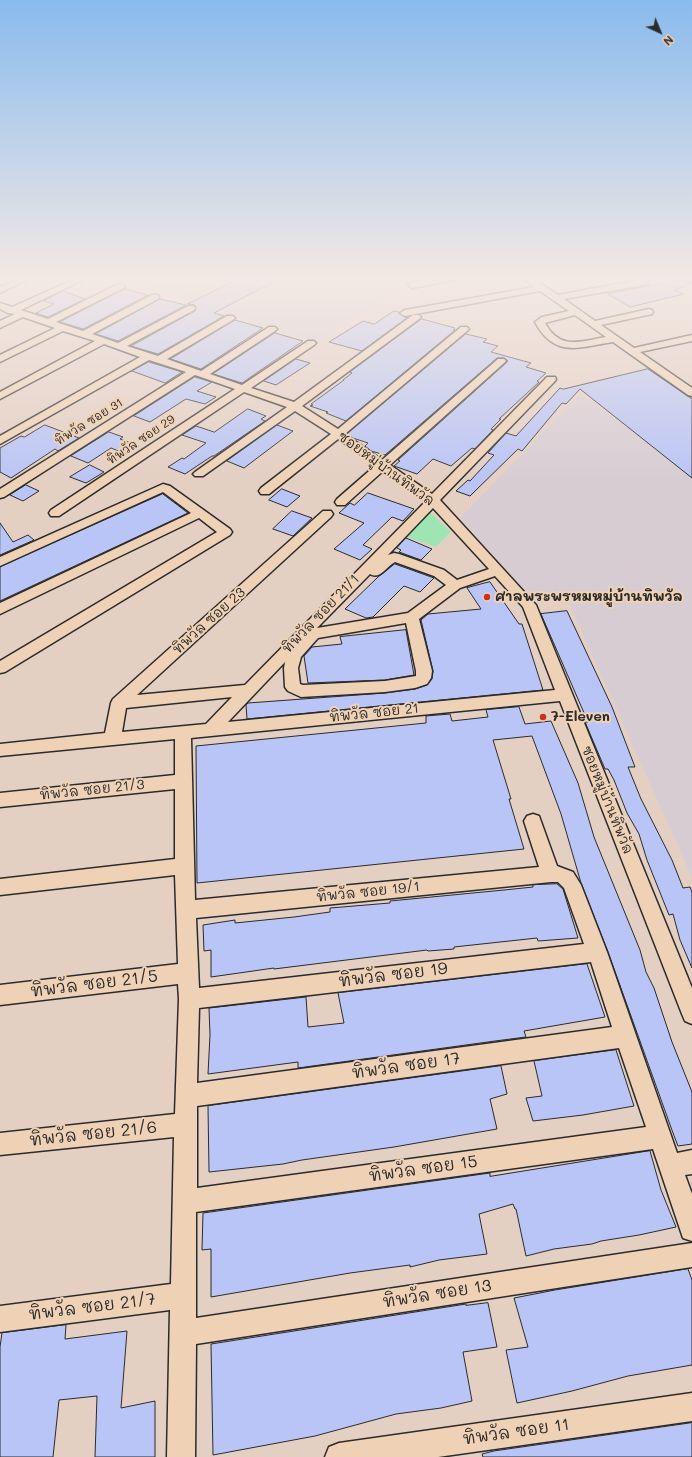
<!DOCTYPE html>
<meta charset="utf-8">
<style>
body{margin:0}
#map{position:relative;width:692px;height:1457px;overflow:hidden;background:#e4cfc3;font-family:Mali,sans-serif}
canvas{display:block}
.north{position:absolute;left:640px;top:12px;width:40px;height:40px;-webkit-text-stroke:3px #efd2b6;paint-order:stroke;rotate:136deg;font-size:11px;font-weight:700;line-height:16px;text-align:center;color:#2b2b2b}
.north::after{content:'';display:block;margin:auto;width:14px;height:18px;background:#2b2b2b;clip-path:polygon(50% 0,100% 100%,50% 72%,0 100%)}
</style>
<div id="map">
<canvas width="692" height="1457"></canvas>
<div class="north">N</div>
</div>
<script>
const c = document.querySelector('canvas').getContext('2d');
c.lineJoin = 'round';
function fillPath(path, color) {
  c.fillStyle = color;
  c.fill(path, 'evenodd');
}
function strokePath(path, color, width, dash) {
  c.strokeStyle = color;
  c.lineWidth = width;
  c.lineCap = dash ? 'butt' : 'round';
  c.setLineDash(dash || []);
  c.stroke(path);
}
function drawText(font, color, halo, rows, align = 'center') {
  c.font = font + ' Mali,"Playpen Sans Thai",sans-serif';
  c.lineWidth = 4;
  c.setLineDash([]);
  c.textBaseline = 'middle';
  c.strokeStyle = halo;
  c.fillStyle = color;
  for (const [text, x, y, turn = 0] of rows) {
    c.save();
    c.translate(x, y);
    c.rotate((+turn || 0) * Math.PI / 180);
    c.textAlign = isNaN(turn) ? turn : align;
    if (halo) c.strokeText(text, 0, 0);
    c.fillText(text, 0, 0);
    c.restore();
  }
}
fillPath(new Path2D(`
 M107 277H421L316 343Z
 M580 394 692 472V877L568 601 537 603 460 518Z`), '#d7ccd2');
fillPath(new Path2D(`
 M128 277H227L231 278 192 298Z
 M429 511 451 532 436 547 404 536Z`), '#9fe5b3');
const building = new Path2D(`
 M243 277H283L214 313 224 316 158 354 131 346 195 311V305L188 304Z
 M679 280 692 283 675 290 684 294 630 307 608 294Z
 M125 289 148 295 83 329 60 322Z
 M63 291 85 299 48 317 36 313 54 304 44 301Z
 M160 299 186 305 118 341 96 334Z
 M394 311 399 312 404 317H408L362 351 329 342 363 321 374 324Z
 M422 319 455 328 453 330H455L346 421 326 413 328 412 310 406 313 405 311 404 344 380H343L352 373 350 372Z
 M235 320 263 328 201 369 171 359Z
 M275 333 303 341 242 383 213 374Z
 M466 334 487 339 483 342 498 346 491 352 531 363 526 367 546 373 537 381 539 382 499 419H501L491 429 493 430 475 449 472 448 451 466 433 459 417 474 394 466 400 461 398 460 505 364 508 361 504 358H497L385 455 371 451 365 446 368 443 353 438 347 434Z
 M296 359 310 363 276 385 264 381Z
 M149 362 182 372 165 383 132 371Z
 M648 369 692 399V478L580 389 566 404 562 403 522 451 518 449 470 496 456 491 468 480 470 481 494 455 488 453 506 433 516 436 560 388 563 389Z
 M195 377 212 382 197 391 216 397 205 404 186 399 150 422 134 416Z
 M248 409 266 416 261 419 265 421 214 456H212L185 474 168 467 182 458 184 459 206 443 182 435 196 426 214 432Z
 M45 425 79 438 58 451 55 449 11 478 0 472V448L21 436 24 437Z
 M277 425 293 431 244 468 227 461Z
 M109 432 123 437 120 439 139 446 126 454 111 448 88 463 71 456Z
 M90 465 104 472 86 483 70 477Z
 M26 485 39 491 23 501 10 495Z
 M282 489 300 496 287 507 269 500Z
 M368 493 414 509 403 521 392 517 363 545 372 549 360 560 334 549 364 523 339 513 350 503 354 505Z
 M163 494 188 513 0 601V567Z
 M292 511 312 518 293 536 273 529Z
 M0 523 13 542 28 535 34 540 0 555Z
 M406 538 432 549 421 560 399 552 401 550 397 548Z
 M395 564 434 578 420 592 404 586 373 617 366 618 345 609 378 577Z
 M490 582 519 624H522L543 690 247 719 246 705 248 703 385 693 415 689 427 685 432 679 433 671 421 620 428 614 481 609 467 588Z
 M567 611 612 707 635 767H628L641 799 672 860 683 888 690 887 692 892V968L680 940 673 914 669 915 647 860 639 834 627 813 614 780 608 769H605L585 722H588L541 614Z
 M406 630 414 675 385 680 308 683 304 656 312 647 342 644 340 637Z
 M519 707 525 724 551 721 578 783 594 837 640 950 646 972 654 988 672 1042 692 1092V1144L678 1146 673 1133 608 952 581 883 561 814 532 736 493 740 511 799H509L524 849 197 883 196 746 426 723V716L450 714 452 721 488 717 486 710Z
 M557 884 563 889 578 938 538 941 537 938 454 947V949L428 951 427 950 274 969V968L211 977V950L204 951 203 925 235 920V923L294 917 330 912V908L390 903V901L504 890 533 887V885Z
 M587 964 605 1017 524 1031 526 1037 495 1041 298 1068V1062L208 1074 210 1035 209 1008 306 997 308 1027 344 1023 338 993Z
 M616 1050 634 1106 583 1115 533 1121 526 1098 542 1096 534 1061Z
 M501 1066 507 1094 490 1099 497 1129 394 1147 302 1160 283 1164 209 1172 208 1106Z
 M650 1151 661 1190 676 1227 639 1235 601 1241 592 1244 554 1249 526 1256 516 1209H515L513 1204 479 1214 487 1254 439 1260 410 1267V1265L350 1273 211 1297V1249L202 1250 203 1213 490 1173V1176Z
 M688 1269 692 1280V1365L628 1376 572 1391 517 1403 506 1350 528 1347 514 1298 555 1290Z
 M488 1303 497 1347 463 1352 472 1401 441 1408 396 1414 315 1436 213 1455 211 1344 466 1304V1305Z
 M66 1325 65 1339 127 1331 121 1408 155 1401V1457H95L97 1396 59 1400 53 1457H0V1347L2 1333Z
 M692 1423V1457H483L482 1454 494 1451Z`);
fillPath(building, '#b9c5f6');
strokePath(building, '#2b2b2b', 1);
const minor = new Path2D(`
 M22 277H33L0 293V287Z
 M79 277H89L21 310 48 319 118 284H124L125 286 124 288 56 322 83 331 152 295H158L159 297 158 299 92 334 118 343 188 306H194L195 308 194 310 127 346 158 356 227 316H233L235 318 233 320 167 359 201 371 269 327H275L277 329 275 331 210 374 242 385 308 341H314L316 343 314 345 251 388 294 402 413 315H419L421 317 419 319 302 406 338 429 461 327H467L469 329 467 331 345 434 382 460 498 359H504L506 361 504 363 390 465 432 494 547 377H555L556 379 555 381 440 500 536 605 692 988V1024L685 1021 682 1014 560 701 191 738 195 900 539 867 524 821 527 816 533 814 539 816 557 866 573 872 581 885 607 952 677 1153 692 1150V1174L685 1175 692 1194V1241L683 1238 653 1149 196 1212V1318L692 1243V1267L196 1344 195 1457H167L170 1310 0 1332V1306L171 1284 174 1137 0 1155V1133L175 1114 179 999 178 984 0 1005V985L178 964 175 875 0 895V879L175 859V789L0 807V793L175 775V739L0 756V744L105 733 111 703 113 699 323 511H331L333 514 331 517 137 695 245 685 426 501 383 471 345 505H337L335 502 337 499 376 465 338 439 269 494H261L259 491 261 488 331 434 295 411 203 476H195L193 474 195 472 287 407 244 392 59 516H51L49 513 51 510 235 389 195 375 4 497 0 498V489L186 372 149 360 0 444V436L140 357 104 344 0 399V392L95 341 63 331 0 362V355L55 328 23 317 0 328V321L15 314 8 313 0 309V303L12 307ZM433 508 489 569 457 580 444 570 399 554 394 553 388 555ZM395 562 434 576 446 585 408 613 317 628 370 574C380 580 386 567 395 562ZM495 576 523 607 555 690 228 722 285 662 284 668 285 687 288 691 301 697 385 692 415 688 427 684 431 678 432 671 419 619 460 588ZM406 623 416 671V676L385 681 303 685 300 684 298 668 301 657 318 638ZM232 697 206 724 122 732 126 708ZM551 882H558L564 888 584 944 199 988 196 918ZM591 962 612 1027 197 1083 199 1008ZM619 1048 646 1127 197 1188V1106Z
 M442 277H459L455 280 412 288 408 285 412 282Z
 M522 277H531L558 295 644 279 647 280 648 282 647 284 644 285 564 299 595 321 649 309 652 310 653 312 652 314 601 325 634 348 692 335V341L640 352 692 388V396L688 395 613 342C580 347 555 359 535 322L542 317 569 311 540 291 405 316 400 313 405 310 534 287ZM575 315 606 337C581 341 560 351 545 323Z
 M679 277H692V282L680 279Z
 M163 484 170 486 230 529 232 532 230 535 5 672 0 673V661L217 532 199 518 0 614V603L191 513 163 492 0 566V557Z
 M692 1393V1421L438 1457H325L329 1447 339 1443Z`);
strokePath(minor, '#2b2b2b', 3);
fillPath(minor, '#efd2b6');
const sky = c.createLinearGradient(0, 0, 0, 481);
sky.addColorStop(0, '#89bbed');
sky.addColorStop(0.58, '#f3e9e4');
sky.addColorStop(1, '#f3e9e400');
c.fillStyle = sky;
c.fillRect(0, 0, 692, 481);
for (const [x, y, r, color] of [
 [487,597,4,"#c8321e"],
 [543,717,4,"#c8321e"]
]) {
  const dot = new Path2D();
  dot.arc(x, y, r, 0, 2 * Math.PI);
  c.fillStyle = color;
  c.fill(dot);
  strokePath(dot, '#efd2b6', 1.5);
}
drawText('12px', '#2b2b2b', '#efd2b6', [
 ["ทิพวัล ซอย 31",89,422,-32],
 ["ทิพวัล ซอย 29",141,440,-34]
]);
drawText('14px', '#2b2b2b', '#efd2b6', [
 ["ซอยหมู่บ้านทิพวัล",386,469,36],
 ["ทิพวัล ซอย 21/1",321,614,-46],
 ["ทิพวัล ซอย 23",209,621,-42],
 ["ทิพวัล ซอย 21",374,713,-6],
 ["ทิพวัล ซอย 21/3",92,790,-6],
 ["ซอยหมู่บ้านทิพวัล",607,800,68],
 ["ทิพวัล ซอย 19/1",368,892,-6]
]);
drawText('bold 14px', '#2b2b2b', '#efd2b6', [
 ["ศาลพระพรหมหมู่บ้านทิพวัล",495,597],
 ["7-Eleven",551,717]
], 'left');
drawText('17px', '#2b2b2b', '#efd2b6', [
 ["ทิพวัล ซอย 19",393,975,-7],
 ["ทิพวัล ซอย 21/5",94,984,-7],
 ["ทิพวัล ซอย 17",406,1066,-8],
 ["ทิพวัล ซอย 21/6",93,1134,-6],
 ["ทิพวัล ซอย 15",423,1169,-8],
 ["ทิพวัล ซอย 13",437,1294,-9],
 ["ทิพวัล ซอย 21/7",92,1307,-7],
 ["ทิพวัล ซอย 11",516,1432,-8]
]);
</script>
